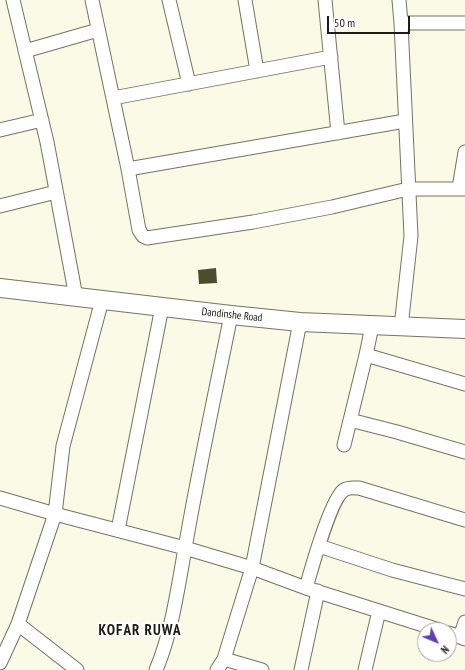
<!DOCTYPE html>
<style>
body{margin:0}
#map{position:relative;width:465px;height:670px;overflow:hidden;background:#f9fbe7;font-family:"PT Sans Narrow",sans-serif}
canvas{display:block}
.north{position:absolute;left:417px;top:622px;width:40px;height:40px;box-sizing:border-box;background:#fff;border:1px solid #a4a4a1;border-radius:50%;rotate:134deg;font-size:11px;font-weight:700;line-height:16px;text-align:center;color:#1c1c15}
.north::after{content:'';display:block;margin:auto;width:14px;height:18px;background:#5e3eb6;clip-path:polygon(50% 0,100% 100%,50% 72%,0 100%)}
.scale{position:absolute;left:327px;top:16px;width:83px;height:18px;box-sizing:border-box;border:2px solid #1c1c15;border-top:0;padding-left:5px;font-size:12px;line-height:14px;white-space:nowrap;color:#1c1c15;-webkit-text-stroke:3px #fff;paint-order:stroke}
</style>
<div id="map">
<canvas width="465" height="670"></canvas>
<div class="north">N</div>
<div class="scale">50 m</div>
</div>
<script>
const c = document.querySelector('canvas').getContext('2d');
c.lineJoin = 'round';
function fillPath(path, color) {
  c.fillStyle = color;
  c.fill(path, 'evenodd');
}
function strokePath(path, color, width, dash) {
  c.strokeStyle = color;
  c.lineWidth = width;
  c.lineCap = dash ? 'butt' : 'round';
  c.setLineDash(dash || []);
  c.stroke(path);
}
function drawText(font, color, halo, rows, align = 'center') {
  c.font = font + ' "PT Sans Narrow",sans-serif';
  c.lineWidth = 4;
  c.setLineDash([]);
  c.textBaseline = 'middle';
  c.strokeStyle = halo;
  c.fillStyle = color;
  for (const [text, x, y, turn = 0] of rows) {
    c.save();
    c.translate(x, y);
    c.rotate((+turn || 0) * Math.PI / 180);
    c.textAlign = isNaN(turn) ? turn : align;
    if (halo) c.strokeText(text, 0, 0);
    c.fillText(text, 0, 0);
    c.restore();
  }
}
fillPath(new Path2D(`
 M216 268 217 283 199 284 198 270Z`), '#4b4d2d');
const street = new Path2D(`
 M13 0 47 142 76 297
 M92 0 128 169 139 230 143 236 147 238 253 222 332 207 408 189H465
 M169 0 189 84
 M245 0 257 71
 M325 0 338 133
 M399 0 401 23 411 236 401 327
 M401 23H465
 M25 51 98 30
 M113 98 331 57
 M0 130 42 120
 M128 169 405 121
 M459 188 465 152
 M0 206 56 192
 M366 355 465 384
 M350 420 397 432 465 452
 M344 445 366 355 372 326
 M0 498 55 514 185 548 252 568 306 588 439 630
 M118 530 162 307
 M319 546 392 570 465 589
 M306 588C311 570 331 498 344 490 348 487 354 488 359 488L465 520
 M18 624 77 670
 M449 633 465 639
 M460 637 465 622
 M224 659 262 670
 M0 663 18 624 55 514 63 446 102 300
 M156 670C173 630 179 580 187 537 200 463 216 389 231 315
 M217 670 224 659 252 568 300 322
 M301 670 318 591
 M365 670 379 611`);
const secondary = new Path2D(`
 M0 288 231 315 300 322 465 329`);
strokePath(street, '#737463', 15);
strokePath(secondary, '#737463', 20);
strokePath(street, '#fff', 13);
strokePath(secondary, '#fff', 18);
drawText('11px', '#1c1c15', '#fff', [
 ["Dandinshe Road",232,315,6]
]);
c.letterSpacing = '1px';
drawText('bold 15px', '#1c1c15', '#fff', [
 ["KOFAR RUWA",140,631]
]);
c.letterSpacing = '0px';
</script>
